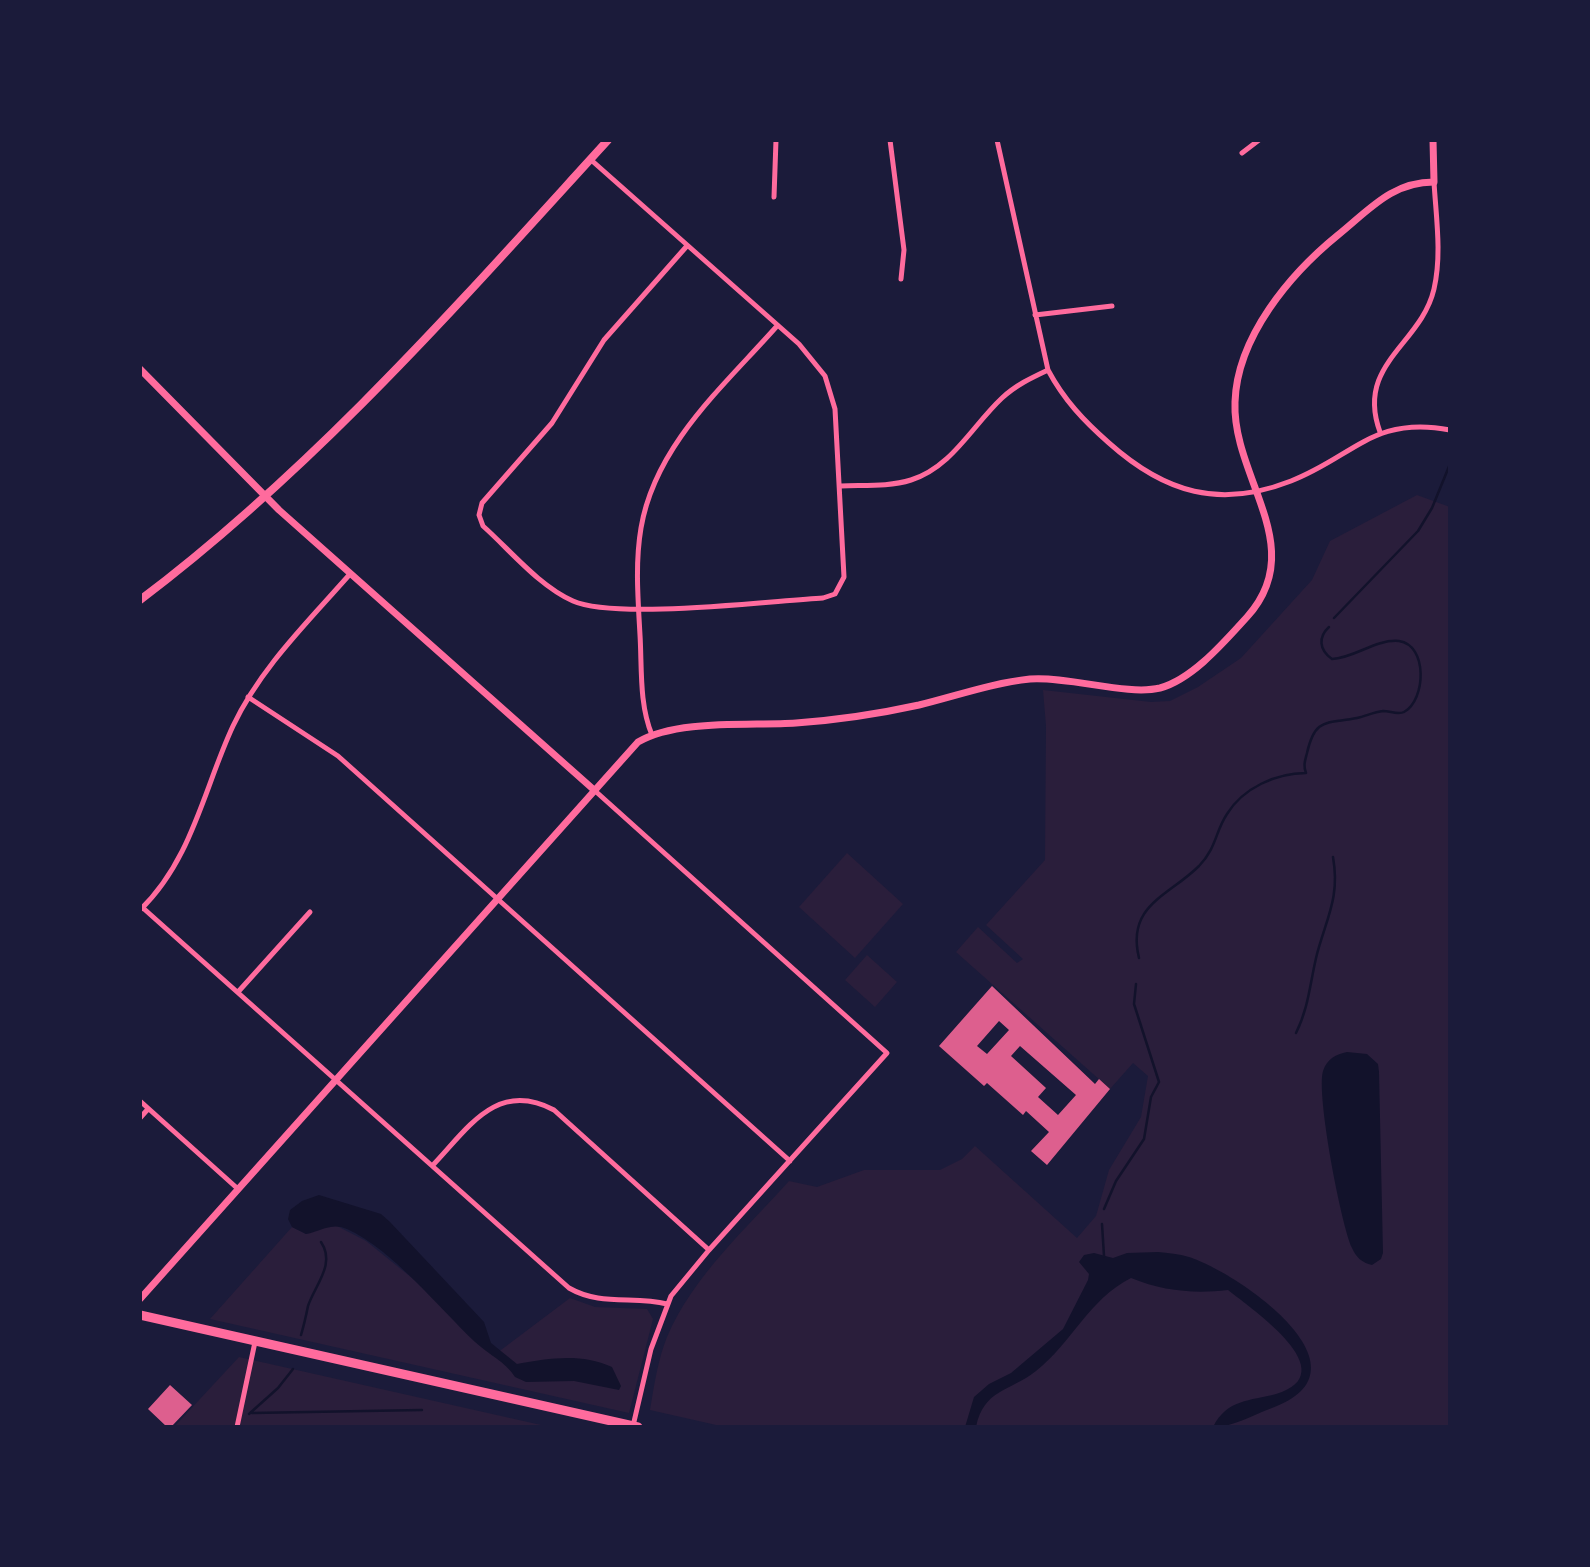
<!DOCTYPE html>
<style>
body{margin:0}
#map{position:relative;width:1590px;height:1567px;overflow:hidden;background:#1b1b3a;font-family:"PT Sans Narrow",sans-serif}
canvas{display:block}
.frame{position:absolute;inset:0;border:142px solid #1b1b3a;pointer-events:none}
</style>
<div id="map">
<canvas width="1590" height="1567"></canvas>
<div class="frame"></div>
</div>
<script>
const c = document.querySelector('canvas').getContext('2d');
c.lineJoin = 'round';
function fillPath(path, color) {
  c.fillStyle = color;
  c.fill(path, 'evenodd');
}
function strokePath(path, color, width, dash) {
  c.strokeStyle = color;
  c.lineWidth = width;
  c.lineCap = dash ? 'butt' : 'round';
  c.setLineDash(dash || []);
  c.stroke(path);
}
fillPath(new Path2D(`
 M1417 495 1450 507V1427H725L650 1410C654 1386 658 1359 667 1337 693 1276 746 1229 789 1181L817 1187 864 1170H940L962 1159 975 1146 1077 1238 1096 1216 1109 1170 1141 1117 1148 1076 1133 1063 1110 1089 956 952 978 927 1017 963 1023 959 986 925 1045 860 1046 726 1043 690 1151 702 1170 701 1198 687 1241 658 1312 580 1330 541Z
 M847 853 903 904 855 958 799 907Z
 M867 955 897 982 875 1007 845 980Z
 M337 1226 366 1241 412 1278 493 1356 570 1298 595 1307 647 1309 653 1319 629 1413 210 1319 292 1227 306 1234 323 1227Z
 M239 1357 550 1427H174Z`), '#2a1e3b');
fillPath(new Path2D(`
 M1347 1052 1367 1054 1378 1064 1379 1072 1383 1253 1381 1259 1372 1265C1362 1263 1356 1257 1352 1248 1341 1224 1316 1094 1323 1071 1327 1059 1336 1054 1347 1052Z
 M319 1195 381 1214 390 1222 484 1322 491 1343 517 1364C550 1358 581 1353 612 1367L621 1386 619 1390 574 1381 526 1382 515 1377C506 1362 488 1354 475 1342 438 1307 393 1250 347 1229 332 1222 321 1231 306 1234L292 1227 288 1219 290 1210 302 1201Z
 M1158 1252C1168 1253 1179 1254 1189 1257 1239 1273 1379 1370 1272 1408 1251 1416 1233 1427 1213 1427 1227 1399 1250 1401 1276 1394 1346 1373 1253 1310 1228 1290 1194 1294 1163 1291 1131 1278 1089 1299 1071 1344 1036 1371 1009 1392 984 1389 976 1427H965L974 1397 989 1384 1011 1373 1063 1329 1088 1280 1089 1274 1079 1262 1084 1255 1094 1253 1113 1258 1127 1253Z`), '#12122b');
strokePath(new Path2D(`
 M1334 618 1418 531 1432 508 1450 464
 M1139 958C1126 905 1169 896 1199 866 1217 847 1215 832 1227 814 1243 788 1276 773 1306 773 1303 765 1305 761 1307 753 1315 717 1327 724 1357 718 1366 716 1374 712 1383 711 1390 711 1398 715 1404 712 1426 700 1428 645 1399 641 1375 639 1355 658 1332 659 1319 650 1318 637 1329 627
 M1296 1033C1309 1007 1310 982 1317 954 1327 917 1340 897 1333 857
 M1104 1209 1116 1181 1144 1139 1151 1097 1159 1082 1134 1004 1136 984
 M1102 1224 1104 1256
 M301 1335C304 1325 306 1316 308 1306 315 1285 336 1264 321 1242
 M252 1413 422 1410
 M249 1414 278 1388 293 1369`), '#12122b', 2.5);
fillPath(new Path2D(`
 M992 986 1095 1084 1099 1079 1110 1089 1047 1165 1031 1151 1049 1132 1026 1111 1023 1115 987 1083 984 1086 939 1046ZM999 1021 1009 1030 987 1054 977 1046ZM1020 1046 1076 1095 1058 1115 1038 1097 1046 1088 1011 1056Z
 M170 1385 192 1405 171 1427H167L148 1409Z`), '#dd5f8e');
strokePath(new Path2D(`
 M890 140 904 250 901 279
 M997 140 1048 370C1064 400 1084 421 1109 443 1165 493 1220 509 1291 481 1353 457 1374 415 1450 430
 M1242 153 1259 140
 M590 159 799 344 825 376 835 409 844 577 835 594 823 598C769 601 616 620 573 601 539 586 510 550 483 526L479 515 482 503 552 423 604 340 686 247
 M774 197 776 140
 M1035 315 1112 306
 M1380 432C1355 364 1421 345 1434 289 1442 254 1436 217 1434 182
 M841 486C864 485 889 487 911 480 952 467 972 426 1002 398 1016 385 1031 378 1048 370
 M248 697 338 756 790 1161
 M652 735C639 704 642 667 640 635 638 599 635 563 641 528 655 445 724 386 777 326
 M593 789 887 1053 709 1250 671 1296 651 1349 633 1426
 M143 908 569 1288C600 1306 633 1296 667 1304
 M140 910C192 860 204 788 233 726 261 667 308 622 350 574
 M238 992 310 912
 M140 1101 238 1189
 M140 1118 148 1109
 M433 1165C469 1127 497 1080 554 1110L709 1250
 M237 1427 255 1342`), '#ff6b9d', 5);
strokePath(new Path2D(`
 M140 369 279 510 593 789
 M140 1299 638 742C677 719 750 726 796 723 838 720 878 714 919 705 956 696 992 683 1030 679 1069 676 1127 696 1160 688 1193 679 1225 641 1247 617 1310 547 1232 478 1235 402 1237 337 1290 274 1338 235 1370 209 1392 182 1434 182L1433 140`), '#ff6b9d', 7);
strokePath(new Path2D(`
 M140 600C315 468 460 302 608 140`), '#ff6b9d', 8);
strokePath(new Path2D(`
 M140 1315 638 1427`), '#ff6b9d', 9);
</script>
